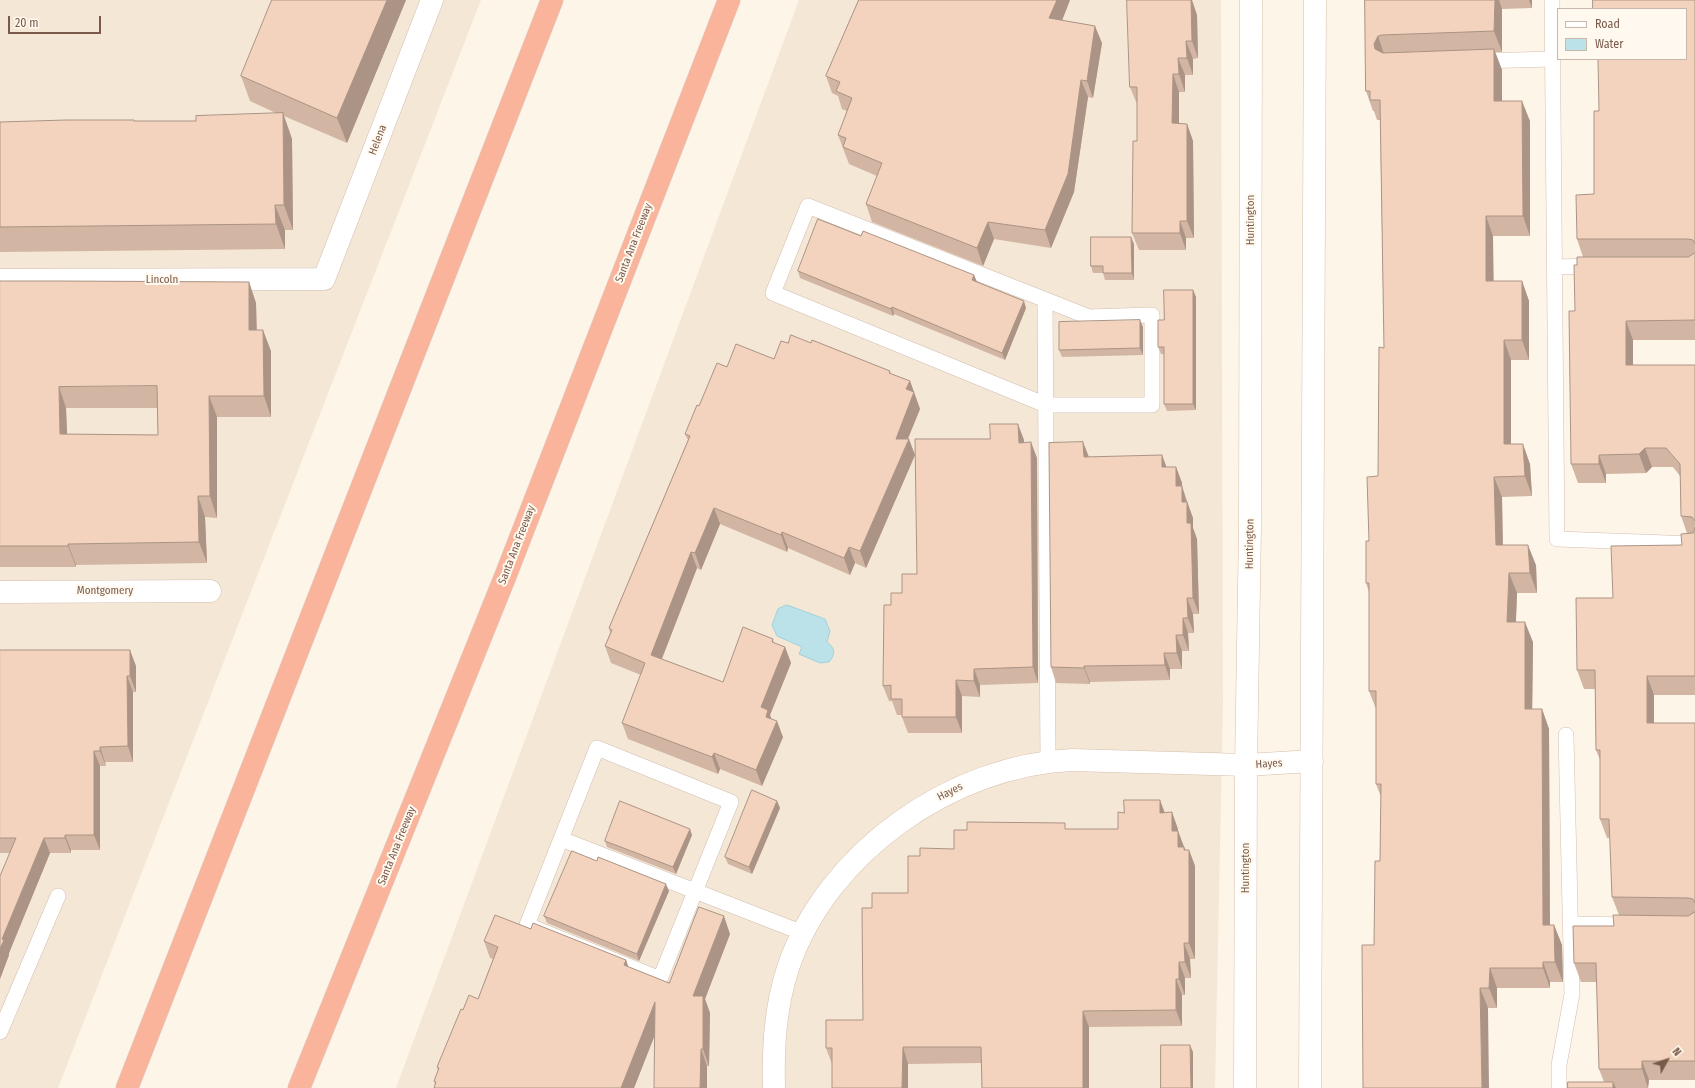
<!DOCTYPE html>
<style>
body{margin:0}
#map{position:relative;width:1695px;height:1088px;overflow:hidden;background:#fdf5e8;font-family:"Fira Sans Condensed",sans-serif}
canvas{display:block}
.legend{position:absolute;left:1557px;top:8px;width:130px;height:52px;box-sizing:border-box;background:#fff9ef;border:1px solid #c9b9ad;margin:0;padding:5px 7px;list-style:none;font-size:12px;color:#795a4a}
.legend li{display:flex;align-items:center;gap:8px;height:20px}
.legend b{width:20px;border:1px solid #c9b9ad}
.north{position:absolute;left:1647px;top:1040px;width:40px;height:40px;-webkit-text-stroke:3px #fff9ef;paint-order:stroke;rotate:50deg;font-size:11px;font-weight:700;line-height:16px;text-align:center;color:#795a4a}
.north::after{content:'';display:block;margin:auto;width:14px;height:18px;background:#795a4a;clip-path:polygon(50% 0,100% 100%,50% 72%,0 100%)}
.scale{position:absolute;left:8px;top:16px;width:93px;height:18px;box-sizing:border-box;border:2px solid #795a4a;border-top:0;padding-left:5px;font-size:12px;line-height:14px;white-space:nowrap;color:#795a4a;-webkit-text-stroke:3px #fff9ef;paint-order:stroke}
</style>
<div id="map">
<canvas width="1695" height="1088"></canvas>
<ul class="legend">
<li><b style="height:5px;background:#fff"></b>Road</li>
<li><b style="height:11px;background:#bbe2e8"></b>Water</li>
</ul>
<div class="north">N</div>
<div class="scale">20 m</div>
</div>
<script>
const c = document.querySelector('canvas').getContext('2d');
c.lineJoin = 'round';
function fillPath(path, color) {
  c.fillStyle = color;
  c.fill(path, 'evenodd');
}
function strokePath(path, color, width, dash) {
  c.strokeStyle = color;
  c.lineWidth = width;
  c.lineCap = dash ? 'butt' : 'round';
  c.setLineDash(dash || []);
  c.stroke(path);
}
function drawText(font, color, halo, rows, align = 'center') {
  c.font = font + ' "Fira Sans Condensed",sans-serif';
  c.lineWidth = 4;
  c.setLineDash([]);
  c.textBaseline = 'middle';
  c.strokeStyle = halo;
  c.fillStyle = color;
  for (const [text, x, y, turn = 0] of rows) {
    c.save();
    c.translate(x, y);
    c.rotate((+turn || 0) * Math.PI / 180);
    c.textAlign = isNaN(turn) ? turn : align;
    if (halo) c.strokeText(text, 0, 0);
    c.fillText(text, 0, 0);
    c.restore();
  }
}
fillPath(new Path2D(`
 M0 0H481L58 1088H0Z
 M799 0H1221L1223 702 1215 1088H396Z`), '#f5e7d6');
const water = new Path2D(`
 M787 605 825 619 830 631 827 642C835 648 836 654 829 662L820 663 799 654 802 647 777 636 772 625 778 609Z`);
fillPath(water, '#bbe2e8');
strokePath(water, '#a0d2db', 1);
const lane = new Path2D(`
 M1552 0 1557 539 1695 544
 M1478 61 1553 59
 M808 206 1089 317 1152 315V405H1046L773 293Z
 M1554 267 1594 266
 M1045 301 1048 761
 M597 748 731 802 660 979 527 925Z
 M561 839 803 933
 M1570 924 1633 925
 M0 1032 58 896
 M1559 1088V1065L1572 994 1566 735`);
const street = new Path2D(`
 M0 280 324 279 432 0
 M0 592 210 591`);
const secondary = new Path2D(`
 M774 1088C773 1047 775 1008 788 968 826 853 952 765 1072 760L1246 765 1312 761
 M1245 1088 1246 765 1250 527 1251 0
 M1310 1088 1315 0`);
const highway = new Path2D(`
 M127 1088 552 0
 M299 1088 505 577 729 0`);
strokePath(lane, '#d3beaf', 16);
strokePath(street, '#d3beaf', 23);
strokePath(secondary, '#d6beac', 23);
strokePath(highway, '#dcd4d0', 23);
strokePath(lane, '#fff', 15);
strokePath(street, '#fff', 22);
strokePath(secondary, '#fff', 22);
strokePath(highway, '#fab49c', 22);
fillPath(new Path2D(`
 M406 0 347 143 284 116 292 139 293 230H285V249L0 252V122L134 120 135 121H196L278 114 250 101 241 76Z
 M859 0H1070L1062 20 1102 43 1093 98 1088 97 1074 192 1051 248 994 239 983 266 872 222 866 204 877 176 849 164 838 135 847 111 842 109 838 96 832 93 826 76Z
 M1365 0H1532V8L1502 9V52H1495L1502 70V101L1530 121V236H1493V281H1522L1529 301V360H1511V444L1530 464 1532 496 1502 497 1503 545 1536 565 1537 593H1517L1516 622 1533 642 1532 709H1542L1549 729 1550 925H1554L1562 945 1563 982H1550V988H1497V1008H1488L1374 945 1380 861 1381 797 1376 784V709L1369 691V592L1366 583 1369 541 1378 476 1384 348 1380 120H1377L1374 111H1373L1366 91Z
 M1695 0V340H1633V365H1695V695H1654V723H1695V1080H1649L1648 1088H1568L1604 1082 1599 1069 1597 982H1581L1574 963 1614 926 1619 915 1612 897 1610 838H1607L1600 819V760L1596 750 1595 689H1584L1577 670 1613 598 1682 545 1687 533 1681 516 1680 476 1673 467H1652L1646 473 1606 474V483H1578L1571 464 1575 311 1577 265 1583 257 1577 239 1594 194Z
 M1192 1 1197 15 1198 58 1193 59V75H1185V92H1179V124H1187L1193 141 1194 238H1186V250H1139L1132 233 1137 141V104L1130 87Z
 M861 236 974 275 976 281 1026 308 1005 360 894 314 893 316 800 278 798 271Z
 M1134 244V280H1105L1103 273H1093L1091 266Z
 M0 281 249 282 256 303 257 330 271 351V417H217V518L205 517 207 563 76 565V567H0ZM66 408H157L158 435 67 434Z
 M1193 290 1196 297V410L1167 411 1164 404V354H1161L1158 347 1164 320Z
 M1143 327V355L1062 357 1059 350Z
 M788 343H811L890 371 891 374 910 381 920 409 908 439 915 455 866 568 855 563 850 575 788 548 787 552 720 524 701 570 697 568 662 659 723 682 773 639 774 643 785 647 791 663 770 715 771 719 783 737 762 786 720 769 718 774 628 739 622 723 641 675 611 663 605 646 610 633 609 628 688 440 685 434 699 406 727 367 774 359Z
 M1024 440V442L1037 458 1038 683 980 685V697L962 696V733H908L902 717V715H897L892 701H889L883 686 891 605 917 574Z
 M1083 442 1089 457 1166 467H1176L1182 483V486L1193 518V528L1197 539 1199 614H1193L1194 633H1188L1189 651H1182V669H1170V680L1090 682V684L1056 683 1051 667Z
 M0 650 136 666V692H133V762H105L106 766H100V850H71V853H50L9 953V955L0 979 10 853H0Z
 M777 801 780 808 752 874 728 864 725 857Z
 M1164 813 1178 829V831L1184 847 1186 850H1189L1195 866V959H1190L1191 978H1185V995H1182V1026L1089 1027V1088H982L981 1063 908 1064V1088H832V1064L826 1048 863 1020 872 908 908 893 920 856 954 849 1067 829H1118Z
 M692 835 676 874 607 847 605 841Z
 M597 861 669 891 639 961 547 923 544 916Z
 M531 929 626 960 628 967 669 983 730 934 705 999 710 1013 709 1066H707L655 1035 634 1088H434L435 1085 434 1081 438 1071 437 1067 463 1010 478 999 493 959 490 958 484 941Z`), '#d2b5a3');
fillPath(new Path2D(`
 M387 0H406L347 143 337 118Z
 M1057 0H1070L1056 36 1049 18Z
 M1187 0H1192L1197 15 1198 58 1192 41Z
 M1495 0H1499L1502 9V52L1494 31Z
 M1529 0H1532V8Z
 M1095 26 1102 43 1093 98 1087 81Z
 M1378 36 1385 57 1381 64 1374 44Z
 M1186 41 1193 59V75L1187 58Z
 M1494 49 1502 70V121L1494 101Z
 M1178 58 1185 75V92L1179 74Z
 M1173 74 1179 92V141L1172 123Z
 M1081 80 1088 97 1074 192 1051 248 1045 230Z
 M1522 101 1530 121V236L1523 216Z
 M283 113 292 139 293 230 284 205Z
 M1187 124 1193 141 1194 238 1187 221Z
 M275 205 285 230V249L276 224Z
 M1486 216 1493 236 1494 301 1486 281Z
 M1180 221 1186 238V250L1180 233Z
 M988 222 994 239 983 266 977 248Z
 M1131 237 1134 244V280L1132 273Z
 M974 275 977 282 972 280Z
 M1522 281 1529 301V360L1522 340Z
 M249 282 256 303 257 352 249 330Z
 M1193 290 1196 297V410L1193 404Z
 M1024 301 1026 308 1005 360 1002 353Z
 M892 307 894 314 893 316 891 309Z
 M1140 320 1143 327V355L1140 348Z
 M1626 321 1633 340V384L1626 365Z
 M263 330 271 351V417L264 396Z
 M1504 340 1511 360V465L1504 444Z
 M910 381 920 409 901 455 896 439 906 389Z
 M59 387 66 408 68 456 60 434Z
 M209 396 217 417V518L210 496Z
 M1018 424 1024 440V458L1019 443Z
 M909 439 915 455 866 568 860 551Z
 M1031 442 1037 458 1038 683 1033 667Z
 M1083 442 1089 458 1084 457Z
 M1523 444 1530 464 1532 496 1525 476Z
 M1645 448 1652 467 1646 473 1639 454Z
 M1162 455 1168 471 1162 467Z
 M1599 455 1606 474V483L1599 464Z
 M1176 467 1182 483V486L1187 503V502L1193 518V528L1197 539 1199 614 1193 598 1187 523 1176 486Z
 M1494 477 1502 497 1503 566 1496 545Z
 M198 496 205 517 207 563 199 542Z
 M714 508 720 524 701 570 695 553Z
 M782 532 788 548 787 552 781 535Z
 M68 544 76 565V567L68 546Z
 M1528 545 1536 565 1537 593 1530 573Z
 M849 547 855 563 850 575 844 558Z
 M691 552 697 568 657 671 651 655Z
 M1509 573 1517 593 1515 642 1507 622Z
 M1187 598 1193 614 1194 633 1188 618Z
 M1183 618 1188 633 1189 651 1183 635Z
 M1525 622 1533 642 1532 729 1525 709Z
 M1176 635 1182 651V669L1177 653Z
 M785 647 791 663 770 715 774 726 772 733 761 707Z
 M130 650 136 666V692L130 676Z
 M1164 653 1170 669V680L1165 665Z
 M1084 666 1090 682V684L1084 668Z
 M974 669 980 685V697L974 681Z
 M127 676 133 692V762L128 746Z
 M1647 676 1654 695V742L1647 723Z
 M956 680 962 696V733L956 717Z
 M1542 709 1549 729 1550 945 1543 925Z
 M777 721 783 737 762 786 756 770Z
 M100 747 105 762 106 766 100 751Z
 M94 751 100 766V850L94 835Z
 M714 753 720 769 718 774 712 757Z
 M1160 800 1166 816 1160 813Z
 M777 801 780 808 752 874 749 867Z
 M1172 812 1178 829V847L1172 831Z
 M690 829 692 835 676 874 673 867Z
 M1178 831 1184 847H1178Z
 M65 835 71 850V853L65 838Z
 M44 838 50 853 9 953V955L0 979V949L2 939Z
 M1184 847 1189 859V850L1195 866V959L1189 943Z
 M666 884 669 891 639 961 637 954Z
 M724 916 730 934 705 999 710 1013 709 1066 703 1049 693 996Z
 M1554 925 1562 945 1563 982 1555 962Z
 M1184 943 1190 959 1191 978 1185 962Z
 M626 960 632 977 624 965Z
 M1179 962 1185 978V995L1179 979Z
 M1543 962 1550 982V988L1543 968Z
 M1490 968 1497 988V1008L1489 988Z
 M1176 979 1182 995V1026L1176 1010Z
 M1480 988 1488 1008 1489 1088H1482Z
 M655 1002 661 1019 634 1088H621Z
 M1083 1011 1089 1027V1088H1083Z
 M1190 1045 1193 1052V1088H1191Z
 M903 1047 908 1064V1088H902Z
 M701 1049 707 1066V1088H700Z
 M1642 1061 1649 1080 1648 1088 1642 1069Z
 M1613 1082 1616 1088H1613Z`), '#ab9485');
const building = new Path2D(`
 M272 0H387L337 118 241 76Z
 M859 0H1057L1049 18 1095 26 1087 81 1081 80 1068 174 1045 230 988 222 977 248 866 204 882 163 843 147 846 138 838 135 852 98 836 91 840 82 826 76Z
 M1127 0H1191L1192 41H1186L1187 58H1178L1179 74H1173L1172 123 1187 124V221H1180V233H1132L1133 141H1137V87H1130Z
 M1365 0H1495L1494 31 1382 35 1378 36 1374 44 1375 49 1383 53 1494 49V101H1522L1523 216H1486V281H1522V340H1504V444H1523L1525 476 1494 477 1496 545H1528L1530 573H1509L1507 622H1525V709H1542L1543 925H1554L1555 962H1543V968H1490L1489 988H1480L1482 1088H1363L1362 945H1374L1375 861H1380L1381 784H1376V691H1369V583H1366V541H1369L1367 477 1378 476 1379 347 1384 348 1380 100H1370V91H1366Z
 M1593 0H1695V244L1693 240 1688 239H1577L1576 195 1594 194V111H1599L1598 59H1686V9H1593Z
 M283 113 284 205H275L276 224 0 227V122L66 120H134V121H196V116Z
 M818 219 861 236 863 231 974 275 972 280 1024 301 1002 353 892 307 891 309 798 271Z
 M1091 237H1131L1132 273H1103V266H1091Z
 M1695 253V320L1626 321V365H1695V521L1692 517 1681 516 1680 464 1666 448H1645L1639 454 1599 455V464H1571L1569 311H1575L1574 265H1577V257H1688Z
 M0 281H59L249 282V330H263L264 396H209L210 496H198L199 542 68 544V546H0ZM157 386 158 435 60 434 59 387Z
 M1164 290H1193V404H1164V347H1158V320H1164Z
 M1140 320V348L1059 350V322Z
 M791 335 811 343 812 340 890 371 889 373 910 381 906 389 914 392 896 439H909L860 551 849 547 844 558 782 532 781 535 714 508 695 553 691 552 651 655 723 682 743 627 773 639 772 642 785 647 761 707 768 710 766 717 777 721 756 770 714 753 712 757 622 723 645 663 605 646 612 630 609 628 690 436 685 434 697 405 699 406 717 363 727 367 736 344 774 359 781 341 788 343Z
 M990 424H1018L1019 443 1031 442 1033 667 974 669V681L956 680V717H902V699H891V685L883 686 884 605H891V593H902V574H917L915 439H990Z
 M1083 442 1084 457 1162 455V467H1176V486H1182V502H1187V523H1191L1193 598H1187L1188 618H1183V635H1176L1177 653H1164L1165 665 1084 666V668L1051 667 1049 443Z
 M1695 528V676H1647V723H1695V903L1693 899 1688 898 1612 897 1609 819H1600V750H1596L1595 670H1577L1576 598H1613L1611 546 1682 545 1681 534 1693 533Z
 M0 650H130V676H127L128 746 100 747V751H94V835H65V838H44L2 939 4 940 0 949V876L16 838H0Z
 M752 790 777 801 749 867 725 857Z
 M1124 800H1160V813L1172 812V831H1178V847H1184V850H1189V943H1184L1185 962H1179V979H1176V1010L1083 1011V1088H982L981 1047H903L902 1088H832V1048H826V1020H863L862 908H872V893H908V856H920V848L954 849V830H967V822L1065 823V829H1118V812L1124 813Z
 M620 801 690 829 673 867 605 841Z
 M572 851 597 861 598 857 666 884 637 954 544 916Z
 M699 907 724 916 693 996H703V1049H701L700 1088H654L655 1002 621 1088H434L436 1082 434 1081 439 1068 437 1067 461 1009 463 1010 469 995 478 999 498 947 484 941 495 915 531 929 533 923 626 960 624 965 669 983Z
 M1695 912V1061H1642V1069H1599L1596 963H1574L1573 926H1614L1613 915 1688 916Z
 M1161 1045H1190L1191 1088H1161Z
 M1568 1082H1613V1088H1568Z`);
fillPath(building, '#f4d3be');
strokePath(building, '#ab9485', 1);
drawText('11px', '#795a4a', '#fff9ef', [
 ["Helena",378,140,-69],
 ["Huntington",1251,220,-90],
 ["Santa Ana Freeway",634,243,-69],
 ["Lincoln",162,280],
 ["Huntington",1250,544,-89],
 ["Santa Ana Freeway",517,545,-69],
 ["Montgomery",105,591],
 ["Hayes",1269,764,-4],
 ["Hayes",950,792,-27],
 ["Santa Ana Freeway",397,846,-68],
 ["Huntington",1246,868,-90]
]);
</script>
